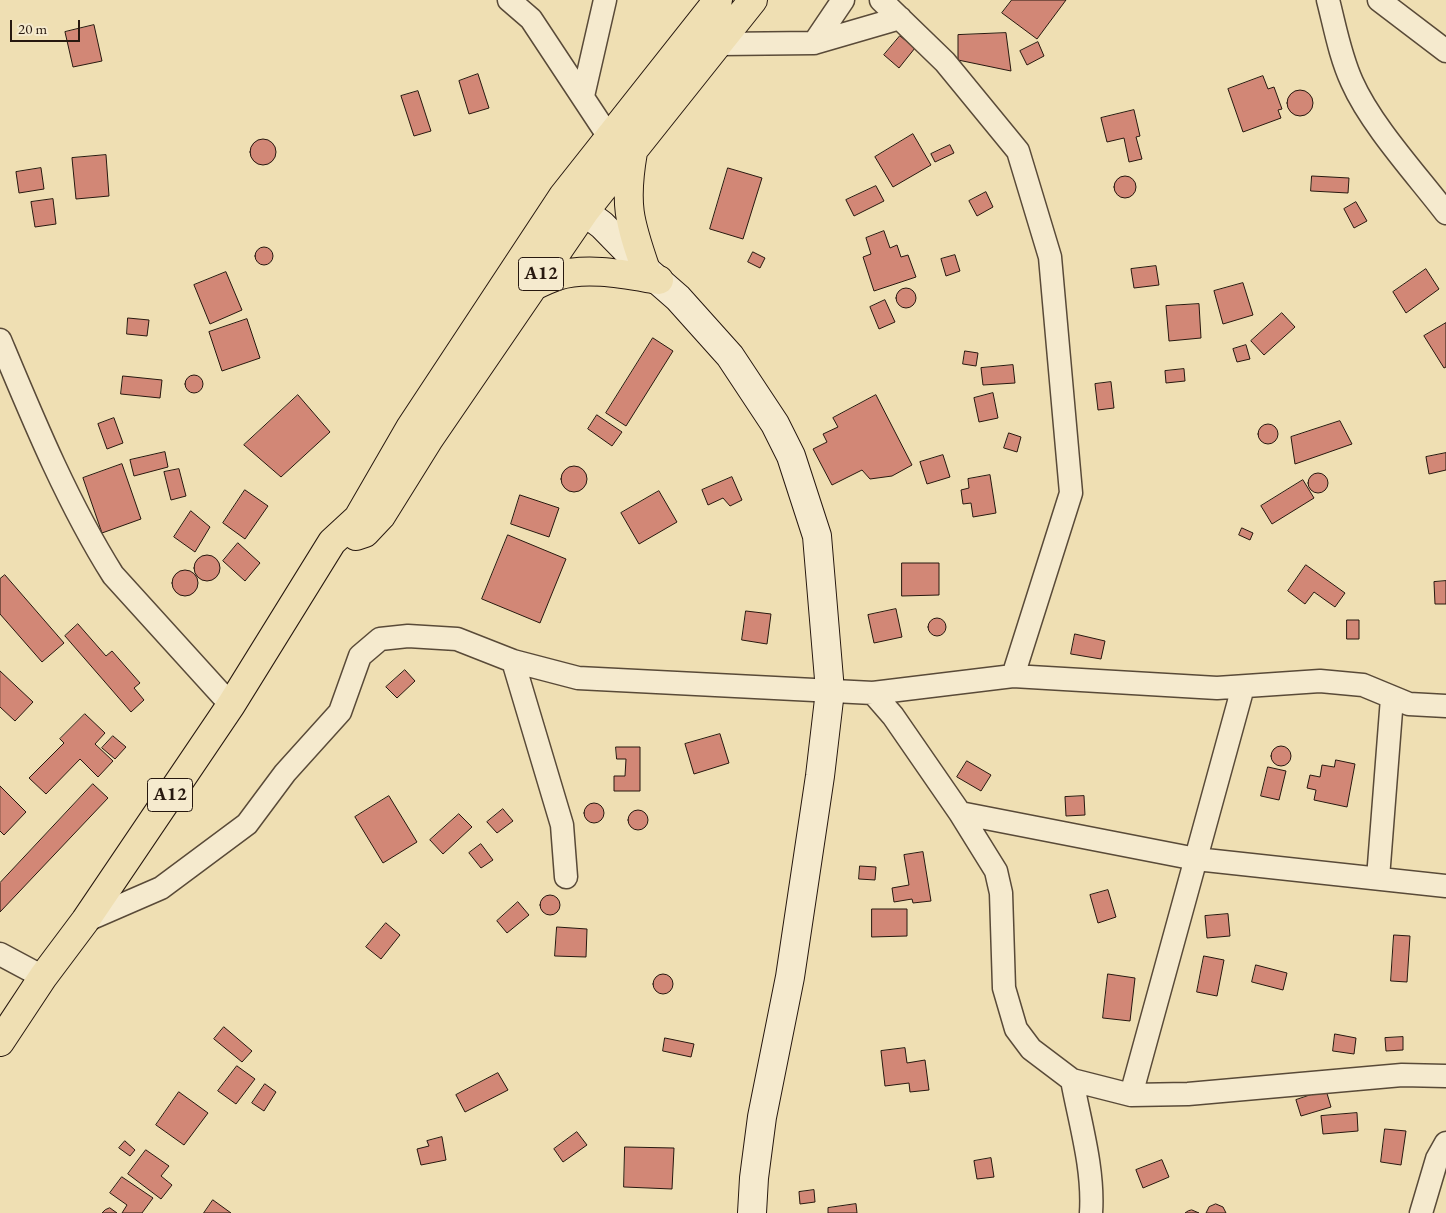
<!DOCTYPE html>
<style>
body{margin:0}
#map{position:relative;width:1446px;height:1213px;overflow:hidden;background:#efdfb3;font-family:"EB Garamond",serif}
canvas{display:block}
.scale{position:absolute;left:10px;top:20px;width:70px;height:22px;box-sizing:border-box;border:2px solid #27180f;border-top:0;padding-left:6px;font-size:15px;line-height:18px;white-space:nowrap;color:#27180f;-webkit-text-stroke:4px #f5eace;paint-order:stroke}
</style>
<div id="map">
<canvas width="1446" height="1213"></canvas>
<div class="scale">20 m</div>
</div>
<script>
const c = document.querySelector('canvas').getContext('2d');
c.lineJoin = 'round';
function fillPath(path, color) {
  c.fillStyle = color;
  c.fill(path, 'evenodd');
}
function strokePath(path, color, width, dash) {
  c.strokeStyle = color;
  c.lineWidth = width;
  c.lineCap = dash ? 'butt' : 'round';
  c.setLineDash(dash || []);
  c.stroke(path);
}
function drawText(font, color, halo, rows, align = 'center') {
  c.font = font + ' "EB Garamond",serif';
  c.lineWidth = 4;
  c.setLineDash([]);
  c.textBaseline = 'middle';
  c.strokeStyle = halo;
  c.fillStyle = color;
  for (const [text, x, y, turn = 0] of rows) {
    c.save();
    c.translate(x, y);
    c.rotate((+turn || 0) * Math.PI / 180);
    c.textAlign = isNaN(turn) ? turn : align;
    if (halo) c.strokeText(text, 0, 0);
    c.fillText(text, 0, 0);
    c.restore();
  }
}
const building = new Path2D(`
 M1012 0H1066L1037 39 1002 13Z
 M94 25 102 61 73 67 65 32Z
 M1006 33 1011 71 958 60V35Z
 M900 36 915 48 899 68 884 55Z
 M1038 42 1044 56 1027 65 1020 51Z
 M478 74 489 108 469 114 459 81Z
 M1263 76 1268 89 1274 87 1282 109 1278 110 1281 118 1243 132 1228 89Z
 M1287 103a13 13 0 1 1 26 0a13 13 0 1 1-26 0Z
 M418 91 431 131 414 136 401 96Z
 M1134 110 1140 136 1136 137 1142 159 1129 162 1124 138 1107 142 1101 118Z
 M913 134 931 165 893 187 875 157Z
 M250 152a13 13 0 1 1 26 0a13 13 0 1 1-26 0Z
 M950 145 954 153 935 162 931 154Z
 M106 155 109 196 76 199 72 158Z
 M41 168 44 189 19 193 16 172Z
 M728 168 762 178 743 239 710 229Z
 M1114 187a11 11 0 1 1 22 0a11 11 0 1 1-22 0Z
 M1312 176 1349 178 1348 193 1311 191Z
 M876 186 884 201 854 216 846 200Z
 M986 192 993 207 977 216 969 201Z
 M53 199 56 224 35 227 31 202Z
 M1356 202 1367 221 1354 228 1344 209Z
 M884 231 890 248 897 245 901 257 908 255 916 277 874 291 863 257 871 254 866 238Z
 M255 256a9 9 0 1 1 18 0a9 9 0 1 1-18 0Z
 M753 252 765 258 760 268 748 262Z
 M955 255 960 271 946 276 941 259Z
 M1156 266 1159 285 1134 288 1131 269Z
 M1426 269 1439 289 1406 313 1393 292Z
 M226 272 242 310 210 324 194 285Z
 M1243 283 1253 315 1223 324 1214 291Z
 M896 298a10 10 0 1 1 20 0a10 10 0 1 1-20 0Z
 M885 300 895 322 879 329 870 307Z
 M1199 304 1201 338 1169 341 1166 306Z
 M1282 313 1295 327 1264 355 1251 341Z
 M128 318 149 320 147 336 127 334Z
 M247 319 260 358 222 371 209 332Z
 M1446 323V367L1444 368 1424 336Z
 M653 338 673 351 626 426 606 413Z
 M1246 345 1250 359 1237 362 1233 349Z
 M965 351 978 353 976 366 963 364Z
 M1013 365 1015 383 983 385 981 368Z
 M1184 369 1185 381 1166 383 1165 371Z
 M185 384a9 9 0 1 1 18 0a9 9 0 1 1-18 0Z
 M123 376 162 380 160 398 121 394Z
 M1111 382 1114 408 1098 410 1095 384Z
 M993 393 998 418 979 422 974 398Z
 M298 395 330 432 281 477 244 445Z
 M876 395 912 465 892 476 870 479 862 470 832 485 813 449 827 442 823 434 838 427 833 418Z
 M597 415 622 432 612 446 588 429Z
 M114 418 123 443 107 449 98 424Z
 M1340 421 1352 444 1295 464 1291 437Z
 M1258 434a10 10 0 1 1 20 0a10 10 0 1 1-20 0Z
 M1009 433 1021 437 1017 452 1004 448Z
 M165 452 168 467 134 476 130 460Z
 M1446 453V470L1429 474 1426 457Z
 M943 455 950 477 927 484 920 462Z
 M122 464 141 519 102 533 83 478Z
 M561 479a13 13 0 1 1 26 0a13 13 0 1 1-26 0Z
 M179 469 186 496 171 500 164 472Z
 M1308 483a10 10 0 1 1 20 0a10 10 0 1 1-20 0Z
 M990 475 996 513 973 517 971 503 963 504 961 490 969 488 968 479Z
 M732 477 742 500 730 506 723 498 708 505 702 490Z
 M1303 480 1314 498 1272 524 1261 506Z
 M245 490 268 506 245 539 223 523Z
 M659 491 677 522 639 544 621 513Z
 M520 495 559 508 549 537 511 524Z
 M191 511 210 527 195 552 174 537Z
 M1242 528 1253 533 1250 540 1239 535Z
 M508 535 566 559 540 623 482 599Z
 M238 543 260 563 245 581 223 561Z
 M194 568a13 13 0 1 1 26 0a13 13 0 1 1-26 0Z
 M902 563H939V595L902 596Z
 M1306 565 1345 593 1335 607 1314 592 1305 604 1288 591Z
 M172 583a13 13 0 1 1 26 0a13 13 0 1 1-26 0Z
 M5 575 64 643 42 662 0 614V579Z
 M1446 581V604H1435L1434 582Z
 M896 609 902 637 874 643 868 615Z
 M746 611 771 614 767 644 742 640Z
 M928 627a9 9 0 1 1 18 0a9 9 0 1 1-18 0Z
 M1347 620H1359V639H1347Z
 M78 624 106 656 112 651 140 683 134 688 144 700 131 712 65 636Z
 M1075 634 1105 641 1101 659 1071 654Z
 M405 670 415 681 397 698 386 687Z
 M0 671 33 702 15 721 0 707Z
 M85 714 105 733 95 744 113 761 98 777 80 759 46 794 29 778 64 743 60 739Z
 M720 734 729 763 694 774 685 744Z
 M113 736 126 747 115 759 102 748Z
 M1271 756a10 10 0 1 1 20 0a10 10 0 1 1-20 0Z
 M616 747H640V791H614V776H625L626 759H617Z
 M1336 760 1355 764 1347 807 1314 800 1316 790 1307 788 1310 775 1320 777 1322 765 1334 767Z
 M967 761 991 775 981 791 957 777Z
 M1268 767 1286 771 1279 800 1261 796Z
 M93 784 108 798 0 912V883Z
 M0 786 26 812 4 835 0 831Z
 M389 796 417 842 383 863 355 817Z
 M1084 796 1085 815 1066 816 1065 797Z
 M584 813a10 10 0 1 1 20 0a10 10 0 1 1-20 0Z
 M503 809 513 821 497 833 487 822Z
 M628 820a10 10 0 1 1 20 0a10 10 0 1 1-20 0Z
 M459 814 472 827 443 854 430 840Z
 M481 844 493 860 481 868 469 853Z
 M923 852 931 901 913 903 912 899 894 902 892 888 909 885 904 855Z
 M860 866 876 867 875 880 859 879Z
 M1108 890 1116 917 1098 923 1090 895Z
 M540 905a10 10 0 1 1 20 0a10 10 0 1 1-20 0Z
 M518 902 529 915 507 933 497 921Z
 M872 909H907V936L872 937Z
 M1228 914 1230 936 1207 938 1205 916Z
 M386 923 400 935 381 959 366 947Z
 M557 927 587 929 586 957 555 956Z
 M1394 935 1410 936 1407 982 1391 981Z
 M1204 956 1224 960 1217 996 1197 992Z
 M1256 965 1287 973 1283 990 1252 982Z
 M1108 974 1135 978 1130 1021 1103 1018Z
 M653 984a10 10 0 1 1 20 0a10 10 0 1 1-20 0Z
 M224 1027 252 1051 242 1062 214 1039Z
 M1335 1034 1356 1038 1354 1054 1333 1051Z
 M1403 1037V1050L1386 1051 1385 1038Z
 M665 1038 694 1044 691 1057 663 1051Z
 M905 1048 907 1063 925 1060 929 1090 910 1092 909 1083 885 1086 881 1051Z
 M237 1066 255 1079 236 1104 218 1091Z
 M498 1073 508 1090 465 1112 456 1095Z
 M265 1084 276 1092 264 1111 252 1103Z
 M1326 1090 1331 1107 1301 1116 1296 1100Z
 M179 1092 208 1113 184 1145 156 1125Z
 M1357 1113 1358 1131 1323 1134 1321 1116Z
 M1385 1129 1406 1131 1401 1165 1381 1162Z
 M577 1132 587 1145 563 1162 554 1149Z
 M442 1137 446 1160 421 1165 417 1149 429 1146 427 1141Z
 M125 1141 135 1150 130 1156 119 1148Z
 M625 1147 674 1148 672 1189 624 1187Z
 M146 1150 169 1166 161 1176 172 1185 161 1199 128 1174Z
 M991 1158 994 1177 977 1179 974 1161Z
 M1162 1160 1169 1177 1143 1188 1136 1170Z
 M122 1177 153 1198 142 1213H122L127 1205 110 1193Z
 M814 1190 815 1202 800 1204 799 1192Z
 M213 1200 231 1213H204Z
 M856 1204 857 1213H828V1208Z
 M1216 1204 1223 1207 1226 1213H1206L1209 1207Z
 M110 1208 117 1213H102L105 1210Z
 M1192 1210 1199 1213H1185L1188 1211Z`);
fillPath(building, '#d28776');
strokePath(building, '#27180f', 1);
const street = new Path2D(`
 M509 0 531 19 609 137
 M881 0 945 62 1018 151 1050 257 1071 493 1013 676
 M1328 0C1335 27 1340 56 1352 82 1371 125 1416 174 1446 213
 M1379 0 1446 51
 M814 43 900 18
 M719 44 814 43 843 0
 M583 96 605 0
 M0 340C33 419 67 502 113 575L231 705
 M513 661 562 825 566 877
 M873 693 893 716 960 813 996 871 1001 893 1004 988 1016 1029 1031 1049 1072 1080 1131 1095 1188 1094 1402 1075 1446 1076
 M960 813 1196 859 1446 886
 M1378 878 1392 698
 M85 921 161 888 247 824 285 773 340 712 360 656 380 639 408 636 457 639 513 661 578 678 873 693 1013 676 1217 688 1320 681 1363 685 1409 704 1446 706
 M0 954 43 977
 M1072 1080C1080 1123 1094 1169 1091 1213
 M1131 1095 1243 687
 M1421 1213 1437 1159 1446 1143`);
const secondary = new Path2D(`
 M566 198 602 225 646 270 678 298 730 356 775 424 791 456 817 536 830 691 820 776 790 977 762 1117 754 1178 752 1213`);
const primary = new Path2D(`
 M633 152C624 204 629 221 646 270
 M532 287C540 283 548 279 557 276 587 266 628 275 659 280
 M356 536 365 533 381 516 429 439 585 211 753 0
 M0 1042 43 977 85 921 231 705 332 542 358 518 410 428 563 196 718 0`);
strokePath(street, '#594a38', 25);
strokePath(secondary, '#27180f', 30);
strokePath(primary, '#27180f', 30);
strokePath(street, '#f5eace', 22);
strokePath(secondary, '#f5eace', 28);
strokePath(primary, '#efdfb3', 28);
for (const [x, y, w] of [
 [541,274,45],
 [170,795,45]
]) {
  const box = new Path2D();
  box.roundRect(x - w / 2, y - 16.5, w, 33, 4);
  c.fillStyle = '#f5eace';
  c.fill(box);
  strokePath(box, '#27180f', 1);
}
drawText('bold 19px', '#27180f', null, [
 ["A12",541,274],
 ["A12",170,795]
]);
</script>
